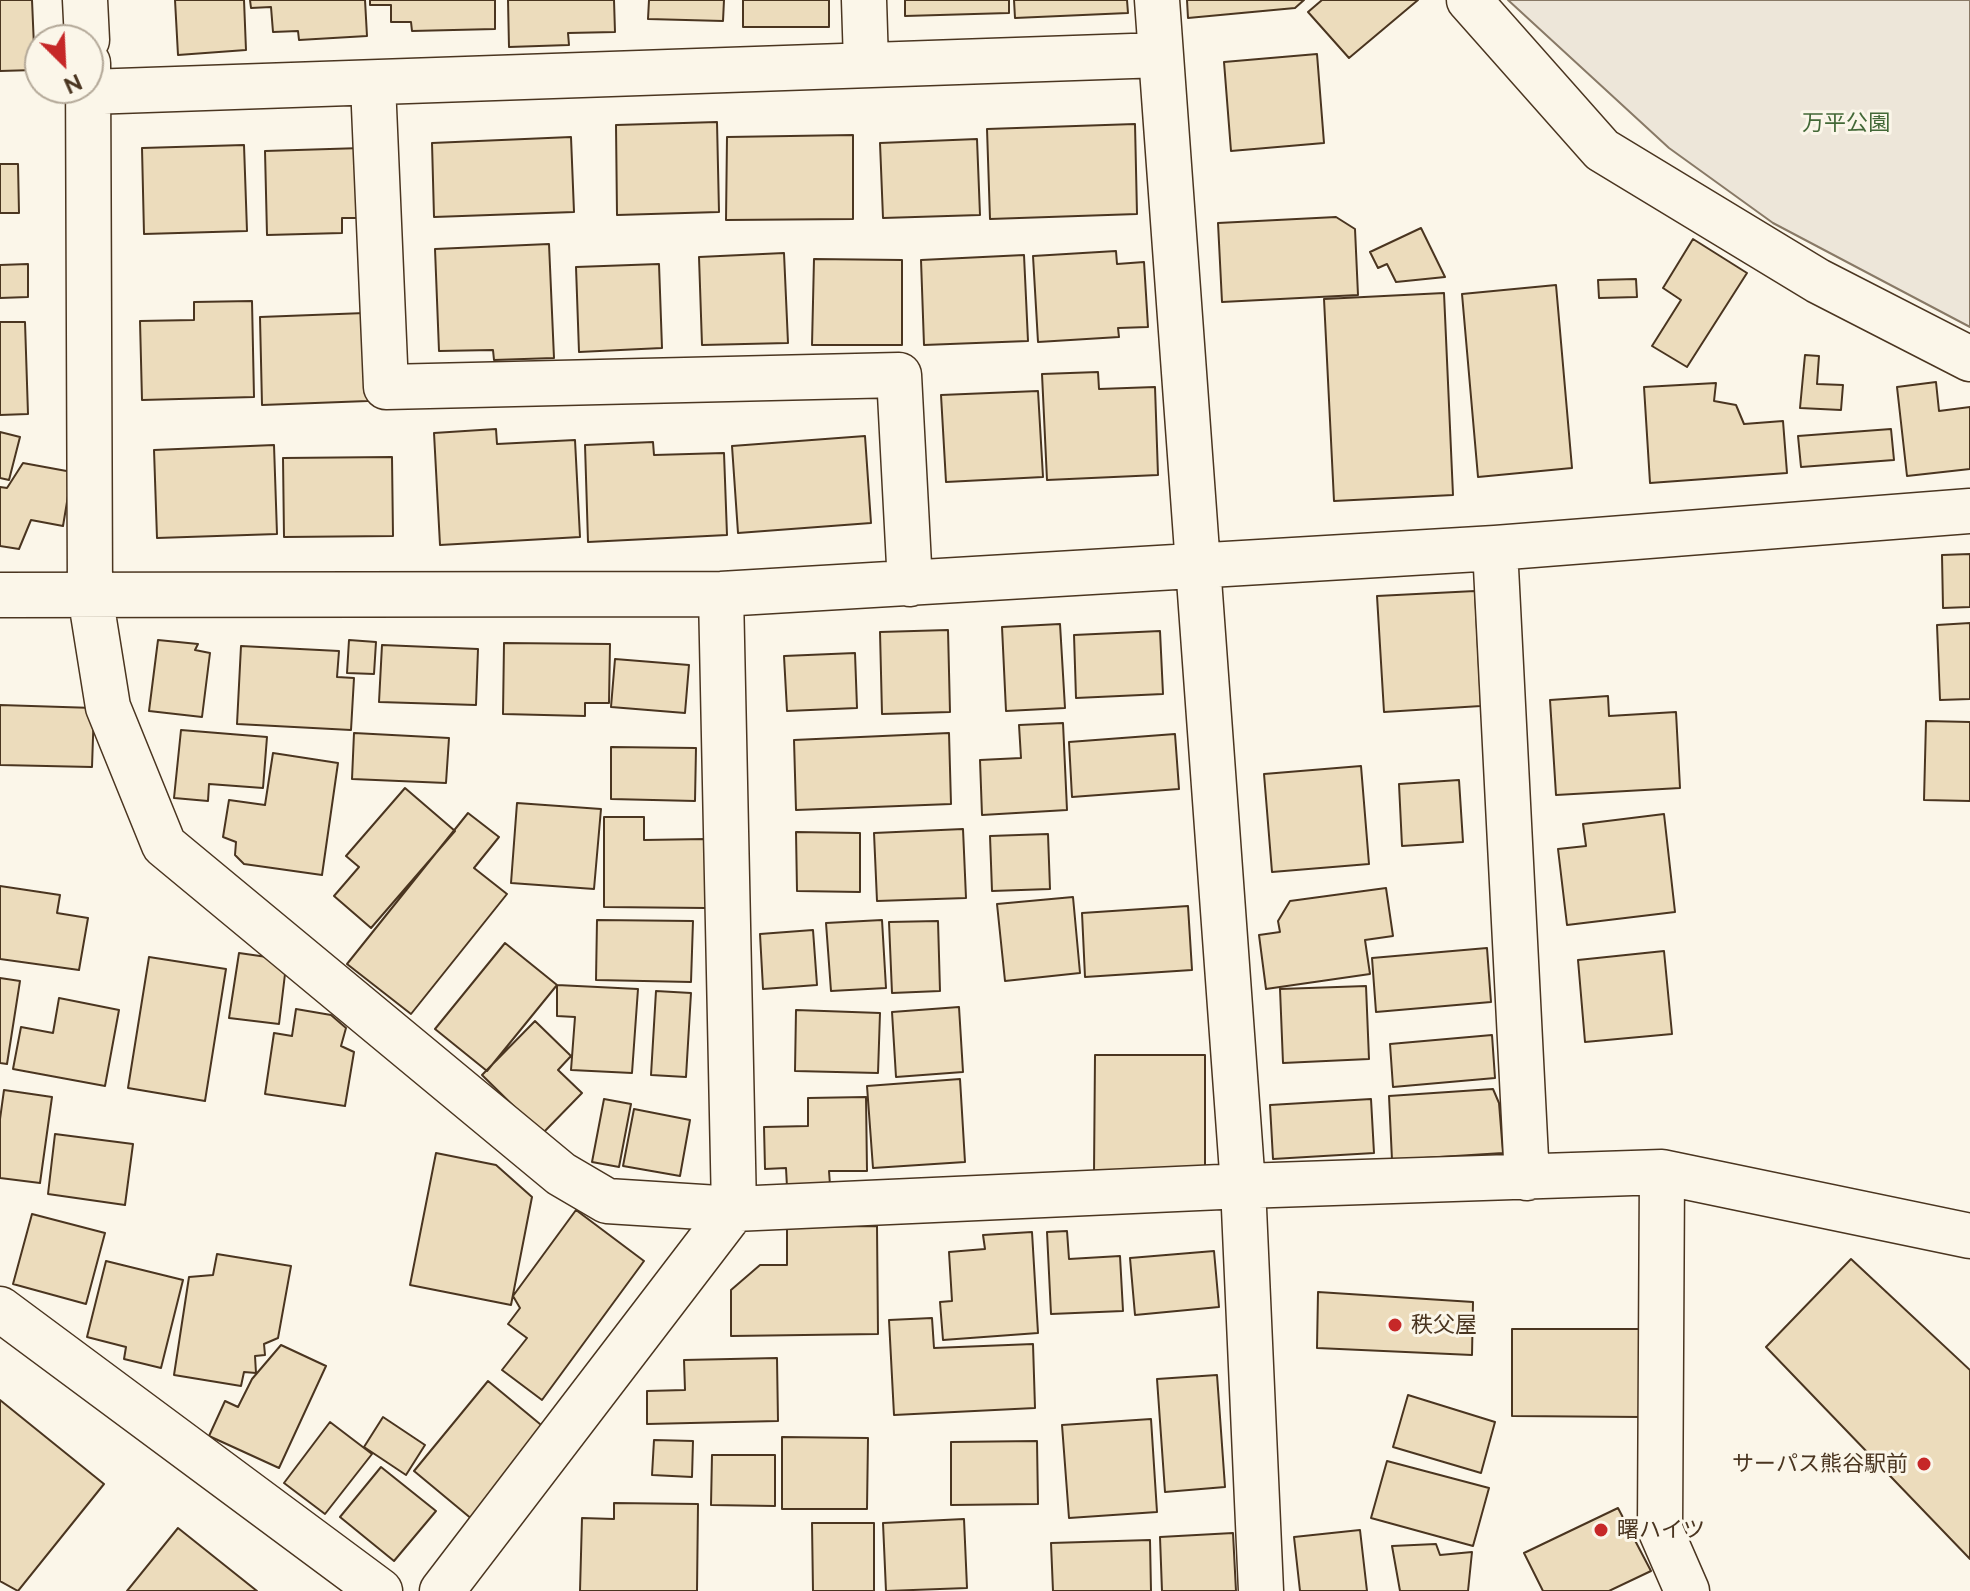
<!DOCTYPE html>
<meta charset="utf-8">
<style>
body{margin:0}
#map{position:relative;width:1970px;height:1591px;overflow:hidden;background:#fbf6e9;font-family:Raleway,sans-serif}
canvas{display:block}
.north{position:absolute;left:24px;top:24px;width:80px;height:80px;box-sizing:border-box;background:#fbf6e9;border:2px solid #b4a999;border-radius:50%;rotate:156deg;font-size:22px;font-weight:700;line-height:32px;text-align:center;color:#4a3520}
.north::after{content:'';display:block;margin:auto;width:28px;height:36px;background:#c62828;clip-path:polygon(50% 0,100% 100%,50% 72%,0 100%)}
</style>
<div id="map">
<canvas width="1970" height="1591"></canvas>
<div class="north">N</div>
</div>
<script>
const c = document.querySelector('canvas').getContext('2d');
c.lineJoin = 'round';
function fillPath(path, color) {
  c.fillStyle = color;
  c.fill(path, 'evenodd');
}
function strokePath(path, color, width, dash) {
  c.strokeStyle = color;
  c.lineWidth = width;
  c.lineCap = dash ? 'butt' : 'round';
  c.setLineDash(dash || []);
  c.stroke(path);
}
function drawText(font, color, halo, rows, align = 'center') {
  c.font = font + ' Raleway,"Noto Sans JP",sans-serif';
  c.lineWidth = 6;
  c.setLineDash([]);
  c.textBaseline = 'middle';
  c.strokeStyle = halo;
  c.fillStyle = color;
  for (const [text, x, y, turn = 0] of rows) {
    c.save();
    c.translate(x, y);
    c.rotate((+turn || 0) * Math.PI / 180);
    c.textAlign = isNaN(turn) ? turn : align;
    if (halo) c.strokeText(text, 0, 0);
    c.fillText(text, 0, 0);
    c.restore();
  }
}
const green = new Path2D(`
 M1508 0H1970V327L1773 223 1669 148Z`);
fillPath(green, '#ede6d9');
strokePath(green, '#887966', 2);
const building = new Path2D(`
 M0 0H32L35 70 0 71Z
 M175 0H244L246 50 178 55Z
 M250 0H365L367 36 299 40 298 31 273 32 271 7 251 8Z
 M370 0H495V29L412 31 411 22H391V5H370Z
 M508 0H614L615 32 568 33 569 45 509 47Z
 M649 0H724L723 21 648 19Z
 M743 0H829V27H743Z
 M905 0H1009V13L905 16Z
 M1014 0H1127L1128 13 1015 18Z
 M1187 0H1304L1295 8 1188 18Z
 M1322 0H1418L1349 58 1308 12Z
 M1317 54 1324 143 1231 151 1224 62Z
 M717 122 719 212 617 215 616 125Z
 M1135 124 1137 214 990 219 987 129Z
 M853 135V219L726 220 727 137Z
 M571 137 574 212 434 217 432 143Z
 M977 139 980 215 883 218 880 143Z
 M244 145 247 231 144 234 142 148Z
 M362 148 364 218H342V233L267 235 265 151Z
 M0 164H18L19 213H0Z
 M1336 217 1355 229 1358 295 1222 302 1218 223Z
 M1421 228 1445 277 1396 282 1387 264 1378 268 1370 252Z
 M1693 239 1747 273 1687 367 1652 346 1681 300 1663 288Z
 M549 244 554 358 494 360 493 350 439 351 435 249Z
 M1116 251 1117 264 1144 262 1148 327 1118 328 1119 337 1038 342 1033 256Z
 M784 253 788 343 702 345 699 257Z
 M1024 255 1028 341 924 345 921 260Z
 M814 259 902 260V345H812Z
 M28 264V297L0 298V265Z
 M659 264 662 348 579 352 576 267Z
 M1636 279 1637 297 1599 298 1598 280Z
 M1556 285 1572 468 1478 477 1462 294Z
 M1444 293 1453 495 1334 501 1324 299Z
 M252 301 254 397 142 400 140 321 194 320V302Z
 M365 313 368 401 262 405 260 317Z
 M0 322H25L28 414 0 415Z
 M1805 355 1819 356 1817 384 1843 385 1841 410 1800 408Z
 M1098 372 1099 389 1155 387 1158 475 1047 480 1042 374Z
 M1936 382 1939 411 1970 407V469L1907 476 1897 387Z
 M1716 383 1714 401 1736 405 1744 424 1783 421 1787 473 1650 483 1644 387Z
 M1038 391 1043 477 946 482 941 395Z
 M496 429 497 444 575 440 580 537 440 545 434 433Z
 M1891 429 1894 460 1801 467 1798 436Z
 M0 432 20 437 9 480 0 478Z
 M865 436 871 523 738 533 732 446Z
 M653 442 654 455 724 453 727 535 588 542 585 445Z
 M274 445 277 534 157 538 154 450Z
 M392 457 393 536 284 537 283 458Z
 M23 463 72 472 63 526 31 520 19 549 0 546V487L7 488Z
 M1970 554V607L1943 608 1942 555Z
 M1475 591 1481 706 1384 712 1377 596Z
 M1970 623V699L1940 700 1937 625Z
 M1060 624 1065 708 1006 711 1002 627Z
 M948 630 950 712 882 714 880 632Z
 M1160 631 1163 694 1076 698 1074 635Z
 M158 640 198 644 195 650 210 653 202 717 149 711Z
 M349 640 376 642 374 674 347 673Z
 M504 643 610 644 609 703H585V716L503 714Z
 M382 645 478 649 476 705 379 702Z
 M241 646 339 651 337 677 354 678 351 730 237 724Z
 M855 653 857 708 787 711 784 656Z
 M615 659 689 665 685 713 611 707Z
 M1608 696 1609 716 1676 712 1680 788 1556 795 1550 700Z
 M0 705 94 708 92 767 0 765Z
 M1926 721 1970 722V801L1924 800Z
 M1063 723 1067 810 982 815 980 760 1021 758 1019 725Z
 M181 730 267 737 263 788 209 784 208 801 174 798Z
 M354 733 449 738 446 783 352 779Z
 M949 733 951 804 796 810 794 740Z
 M1175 734 1179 789 1072 797 1069 742Z
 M611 747 696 748 695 801 611 799Z
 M273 753 338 763 322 875 244 864 235 855 236 842 223 837 229 800 265 805Z
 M1361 766 1369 864 1272 872 1264 774Z
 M1459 780 1463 842 1402 846 1399 784Z
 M405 788 455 831 371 928 334 896 359 867 346 856Z
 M517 803 601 809 594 889 511 883Z
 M468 813 499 837 474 868 507 894 411 1014 347 964Z
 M1664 814 1675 912 1567 925 1558 849 1586 846 1583 824Z
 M604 817H644V840L706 839V908L604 907Z
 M963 829 966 898 877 901 874 833Z
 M796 832 860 833V892L797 891Z
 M1048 834 1050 889 992 891 990 836Z
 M0 886 60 895 57 913 88 918 79 970 0 959Z
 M1386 888 1393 936 1365 940 1370 974 1266 989 1259 935 1280 932 1278 921 1290 901Z
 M1073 897 1080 973 1005 981 997 904Z
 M1188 906 1192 970 1085 977 1082 913Z
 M597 920 693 921 691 982 596 980Z
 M882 920 886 988 831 991 826 923Z
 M938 921 940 991 892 993 889 922Z
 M813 930 817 985 763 989 760 934Z
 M505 943 557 985 487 1071 435 1029Z
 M1487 948 1491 1002 1376 1012 1372 958Z
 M1664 951 1672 1034 1585 1042 1578 960Z
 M239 953 267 957 285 974 279 1024 229 1018Z
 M149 957 226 969 205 1101 128 1088Z
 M0 978 20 981 7 1064 0 1063Z
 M557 985 638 989 632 1073 571 1070 575 1017 557 1016Z
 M1366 986 1369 1059 1283 1063 1280 989Z
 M656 991 691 993 686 1077 651 1075Z
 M59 998 119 1010 105 1086 13 1069 21 1027 53 1033Z
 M959 1007 963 1072 896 1077 892 1012Z
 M296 1009 331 1015 346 1028 341 1046 354 1052 345 1106 265 1094 274 1033 292 1036Z
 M796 1010 880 1013 878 1073 795 1071Z
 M535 1021 571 1056 558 1070 582 1093 542 1134 482 1075Z
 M1492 1035 1495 1078 1393 1087 1390 1044Z
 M1095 1055H1205V1174L1094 1173Z
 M960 1079 965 1162 873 1168 867 1086Z
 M1493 1089 1499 1103 1503 1153 1392 1160 1389 1096Z
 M4 1090 52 1097 40 1183 0 1178V1119Z
 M866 1097 867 1171H829L830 1185 787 1187 786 1168 765 1169 764 1127 808 1126V1098Z
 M604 1099 631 1104 619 1167 592 1162Z
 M1371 1099 1374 1153 1273 1159 1270 1105Z
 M634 1109 690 1120 680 1176 623 1166Z
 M55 1134 133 1144 125 1205 48 1194Z
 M436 1153 496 1165 532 1197 511 1305 410 1285Z
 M576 1210 644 1261 542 1400 502 1370 527 1338 508 1324 520 1308 513 1296Z
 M32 1214 105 1233 86 1304 13 1284Z
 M877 1226 878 1334 731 1336V1290L760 1265H787V1227Z
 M1067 1231 1069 1259 1120 1256 1123 1311 1051 1314 1047 1232Z
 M1032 1232 1038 1333 943 1340 940 1302 952 1301 949 1252 985 1249 983 1235Z
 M1214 1251 1219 1307 1135 1315 1130 1258Z
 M217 1254 291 1266 278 1338 264 1344 265 1355 255 1356 256 1373 244 1372 241 1386 174 1375 189 1277 213 1275Z
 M1851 1259 1970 1370V1559L1766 1347Z
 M106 1261 183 1280 161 1368 124 1359 126 1347 87 1337Z
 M1318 1292 1473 1302 1472 1355 1317 1348Z
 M932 1318 934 1348 1033 1344 1035 1408 894 1415 889 1320Z
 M1512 1329H1641L1642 1417 1512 1416Z
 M281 1345 326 1366 279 1468 209 1436 225 1401 238 1407 252 1379Z
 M777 1358 778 1421 647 1424V1391L685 1390 684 1360Z
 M1217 1375 1225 1487 1165 1492 1157 1379Z
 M488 1381 546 1429 473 1520 414 1471Z
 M1408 1395 1495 1422 1481 1473 1393 1447Z
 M0 1400 104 1484 18 1591 0 1581Z
 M383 1417 425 1445 406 1475 364 1447Z
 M1151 1419 1157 1512 1069 1518 1062 1425Z
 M330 1422 372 1454 325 1514 284 1483Z
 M782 1437 868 1438 867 1509H782Z
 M654 1440 693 1441 692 1477 652 1475Z
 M1037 1441 1038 1504 951 1505V1442Z
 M712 1455H775V1506L711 1505Z
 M1387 1461 1489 1488 1473 1546 1371 1518Z
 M381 1467 436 1511 394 1561 340 1517Z
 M614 1503 698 1504 697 1591H580L582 1518 614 1519Z
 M1618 1508 1651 1571 1609 1591H1543L1524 1553Z
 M964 1519 967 1588 886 1591 883 1523Z
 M812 1523H874V1591H813Z
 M178 1528 257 1591H127Z
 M1360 1530 1367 1591H1300L1294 1537Z
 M1233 1533 1236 1591H1162L1160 1537Z
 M1150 1540 1151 1591H1053L1051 1543Z
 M1436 1544 1440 1555 1472 1552 1468 1591H1400L1392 1546Z`);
fillPath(building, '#ecdcbc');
strokePath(building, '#4a3520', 2);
const street = new Path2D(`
 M85 0 87 40
 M864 0 866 63
 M1157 0 1243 1186 1261 1591
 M1469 0 1602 150 1818 281 1970 359
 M88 63 90 595 108 707 164 845 561 1174 607 1201 734 1209 1243 1186 1662 1172 1970 1236
 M373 84 386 387 899 375 910 584
 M89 92 1161 55
 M1495 548 1527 1178
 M0 595 721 594 1495 548 1970 511
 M1662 1172 1660 1529 1687 1591
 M0 1309 380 1591
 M442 1591 734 1209 721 594`);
strokePath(street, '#4a3520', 47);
strokePath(street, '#fbf6e9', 44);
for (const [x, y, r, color] of [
 [1395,1325,8,"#c62828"],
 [1924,1464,8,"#c62828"],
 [1601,1530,8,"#c62828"]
]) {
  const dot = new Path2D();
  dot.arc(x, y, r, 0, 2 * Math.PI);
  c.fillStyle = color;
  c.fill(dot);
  strokePath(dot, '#fbf6e9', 3);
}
drawText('22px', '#436837', '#fbf6e9', [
 ["万平公園",1846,123]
]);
drawText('22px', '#4a3520', '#fbf6e9', [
 ["秩父屋",1411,1325],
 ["サーパス熊谷駅前",1908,1464,"right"],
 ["曙ハイツ",1617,1530]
], 'left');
</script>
